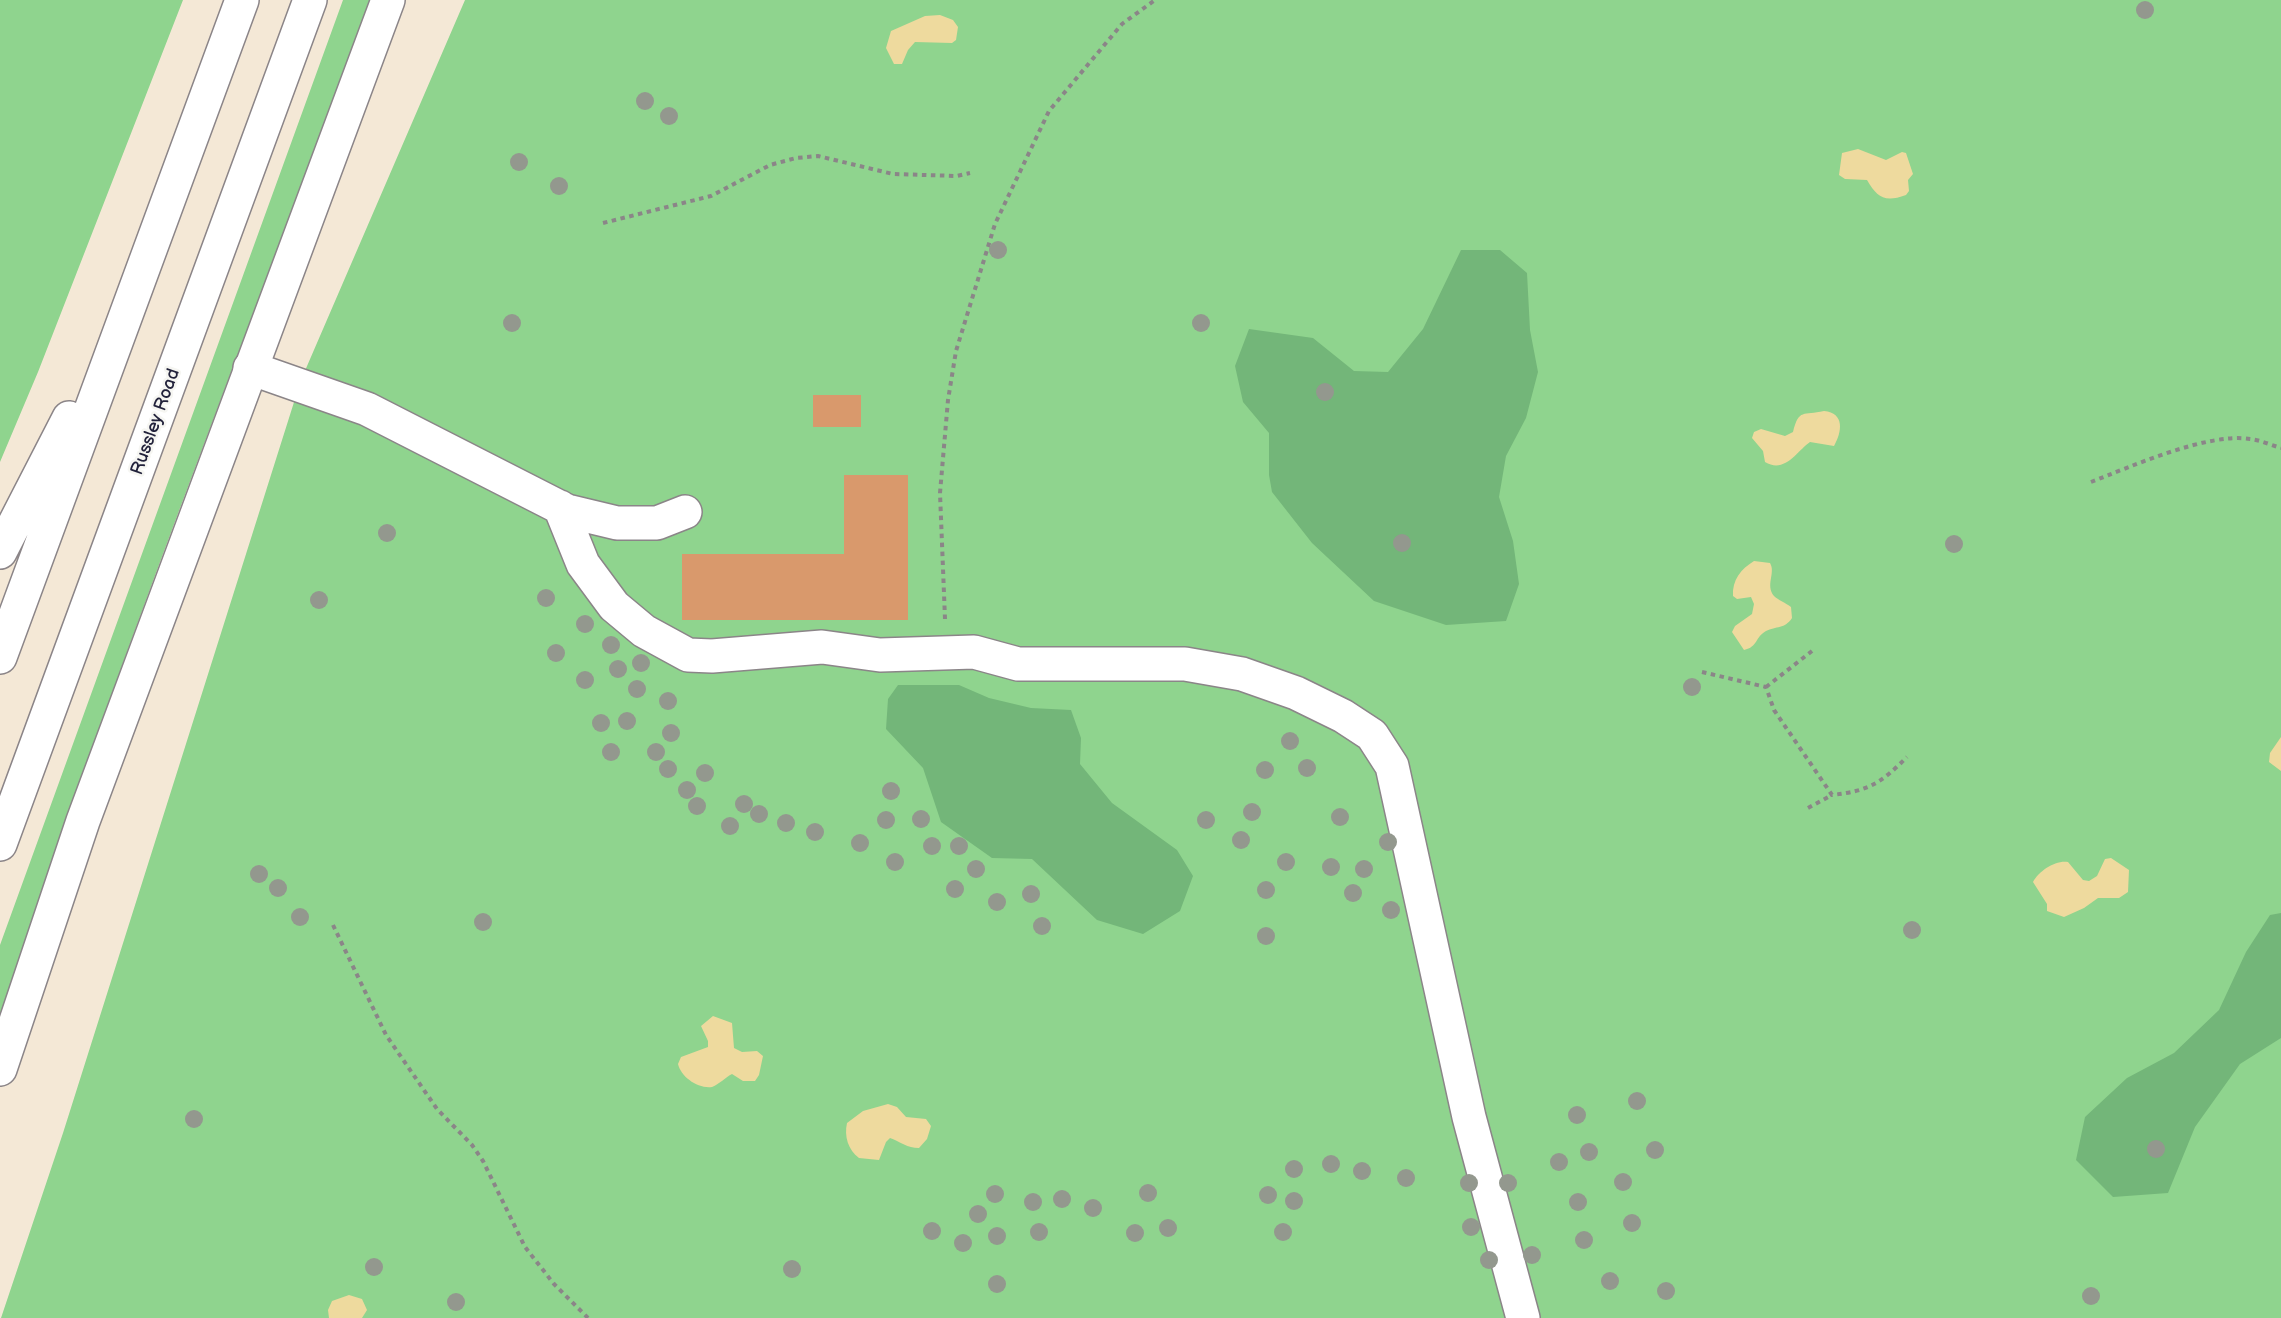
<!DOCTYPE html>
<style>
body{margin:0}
canvas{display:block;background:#f4e8d6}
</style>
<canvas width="2281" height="1318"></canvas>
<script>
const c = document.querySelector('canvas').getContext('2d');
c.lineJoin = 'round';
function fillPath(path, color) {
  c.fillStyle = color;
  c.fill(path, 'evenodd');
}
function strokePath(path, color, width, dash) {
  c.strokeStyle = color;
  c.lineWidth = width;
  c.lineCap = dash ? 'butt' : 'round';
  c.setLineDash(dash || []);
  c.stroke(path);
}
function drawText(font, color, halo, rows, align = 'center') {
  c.font = font + ' "Balsamiq Sans",sans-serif';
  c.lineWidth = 5;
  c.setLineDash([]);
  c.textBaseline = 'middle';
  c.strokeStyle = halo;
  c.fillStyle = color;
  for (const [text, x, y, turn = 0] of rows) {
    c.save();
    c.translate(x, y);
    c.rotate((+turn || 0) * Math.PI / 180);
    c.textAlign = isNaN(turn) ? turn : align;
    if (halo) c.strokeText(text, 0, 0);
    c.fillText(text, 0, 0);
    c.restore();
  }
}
fillPath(new Path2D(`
 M0 0H183L38 372 0 462Z
 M343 0H372C245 339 111 676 0 1021V945Z
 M465 0H2281V1318H1L63 1133 301 380Z`), '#8fd48e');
fillPath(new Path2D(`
 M1461 250H1500L1527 273 1530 330 1538 372 1526 418 1506 456 1499 497 1513 541 1519 584 1506 621 1446 625 1374 601 1312 543 1272 492 1269 475V433L1243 402 1235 366 1249 329 1313 338 1354 371 1388 372 1423 329Z
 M898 685H959L989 698 1031 708 1071 710 1081 738 1080 764 1112 803 1177 850 1193 876 1180 911 1143 934 1097 920 1032 859 992 858 941 822 923 768 886 729 888 699Z
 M2281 913V1038L2240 1064 2195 1127 2168 1193 2113 1197 2076 1160 2085 1117 2127 1078 2174 1053 2219 1010 2246 952 2270 915Z`), '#73b679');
fillPath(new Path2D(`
 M940 15 953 20 958 27 956 40 952 43 915 42 908 50 902 64H894L886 48 891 31 925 16Z
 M1858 149 1886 160 1902 152 1906 153 1913 174 1908 180 1909 191 1906 195C1884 203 1877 197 1867 180L1845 179 1839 175 1842 153Z
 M1824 411C1845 413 1842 432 1834 446L1810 442C1797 451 1785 474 1765 462L1763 451 1752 438 1754 432 1761 429 1785 436 1793 432C1799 408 1803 416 1824 411Z
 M1754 561 1770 563C1776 573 1765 585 1774 596 1778 600 1786 603 1791 607L1792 618C1785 629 1776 626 1766 631 1755 637 1758 647 1744 650L1732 632 1735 626 1752 614 1754 604 1751 597 1737 599 1733 596C1732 580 1741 569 1754 561Z
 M2281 737V771L2269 762 2270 753Z
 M2111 858 2129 870 2128 892 2119 898H2098L2084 908 2064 917 2047 911V904L2033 882C2039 871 2055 860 2068 862L2083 880 2089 881 2097 876 2105 859Z
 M713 1016 732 1023 734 1048 742 1052 757 1051 763 1056 759 1075 755 1081H743L732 1074C726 1077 718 1085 712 1087 698 1089 681 1077 678 1064L681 1057 708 1047V1041L701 1026Z
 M888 1104 897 1107 906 1117 926 1119 931 1126 927 1139 919 1148C907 1148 901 1142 890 1138L886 1142 879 1160 859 1158C848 1150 844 1136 847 1123L863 1111Z
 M349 1295 362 1299 367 1310 362 1318H329L328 1310 332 1301Z`), '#eeda9e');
fillPath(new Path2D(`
 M813 395H861V427H813Z
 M844 475H908V620H682V554H844Z`), '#d9996c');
const minor = new Path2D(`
 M250 368 367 409 567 511 617 523H657L685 512
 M560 507 583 564 614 606 644 631 688 655 712 656 822 647 880 655 974 652 1018 664H1185L1242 674 1296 693 1343 716 1372 735 1392 766 1469 1117 1523 1318`);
const highway = new Path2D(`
 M0 552 69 418
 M0 657 242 0
 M0 844 310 0
 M0 1069 83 821 388 0`);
strokePath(minor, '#8b8588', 36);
strokePath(highway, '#8b8588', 36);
strokePath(new Path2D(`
 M603 223 711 196 770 165 796 158 818 156 893 174 957 176 970 173
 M2091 482C2130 467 2208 432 2250 439 2260 440 2271 445 2281 448
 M945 619 940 493 948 400 956 351 995 224 1049 111 1122 24 1155 0
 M1702 672 1766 687 1774 710 1832 795C1869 791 1881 783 1907 757
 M1766 687 1812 651
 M1808 808 1832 795
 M333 925 386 1035 437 1109 472 1145 483 1161 525 1247 554 1284 588 1318`), '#8b8588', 4, [4.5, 4.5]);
strokePath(minor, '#fff', 33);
strokePath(highway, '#fff', 33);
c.fillStyle = '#93988e';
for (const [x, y] of [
 [2145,10],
 [645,101],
 [669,116],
 [519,162],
 [559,186],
 [998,250],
 [512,323],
 [1201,323],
 [1325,392],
 [387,533],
 [1402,543],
 [1954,544],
 [546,598],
 [319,600],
 [585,624],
 [611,645],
 [556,653],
 [641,663],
 [618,669],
 [585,680],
 [1692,687],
 [637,689],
 [668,701],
 [627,721],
 [601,723],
 [671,733],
 [1290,741],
 [611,752],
 [656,752],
 [1307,768],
 [668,769],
 [1265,770],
 [705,773],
 [687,790],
 [891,791],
 [744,804],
 [697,806],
 [1252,812],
 [759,814],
 [1340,817],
 [921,819],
 [886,820],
 [1206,820],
 [786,823],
 [730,826],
 [815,832],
 [1241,840],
 [1388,842],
 [860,843],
 [932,846],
 [959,846],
 [895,862],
 [1286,862],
 [1331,867],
 [976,869],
 [1364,869],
 [259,874],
 [278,888],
 [955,889],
 [1266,890],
 [1353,893],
 [1031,894],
 [997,902],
 [1391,910],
 [300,917],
 [483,922],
 [1042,926],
 [1912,930],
 [1266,936],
 [1637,1101],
 [1577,1115],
 [194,1119],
 [2156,1149],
 [1655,1150],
 [1589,1152],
 [1559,1162],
 [1331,1164],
 [1294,1169],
 [1362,1171],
 [1406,1178],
 [1623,1182],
 [1469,1183],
 [1508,1183],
 [1148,1193],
 [995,1194],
 [1268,1195],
 [1062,1199],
 [1294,1201],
 [1033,1202],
 [1578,1202],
 [1093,1208],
 [978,1214],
 [1632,1223],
 [1471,1227],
 [1168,1228],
 [932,1231],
 [1039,1232],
 [1283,1232],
 [1135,1233],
 [997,1236],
 [1584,1240],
 [963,1243],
 [1532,1255],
 [1489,1260],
 [374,1267],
 [792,1269],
 [1610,1281],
 [997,1284],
 [1666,1291],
 [2091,1296],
 [456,1302]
]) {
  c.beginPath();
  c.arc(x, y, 9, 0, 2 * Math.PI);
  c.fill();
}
drawText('18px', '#22223b', '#f6f6f2', [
 ["Russley Road",156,422,-70]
]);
</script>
